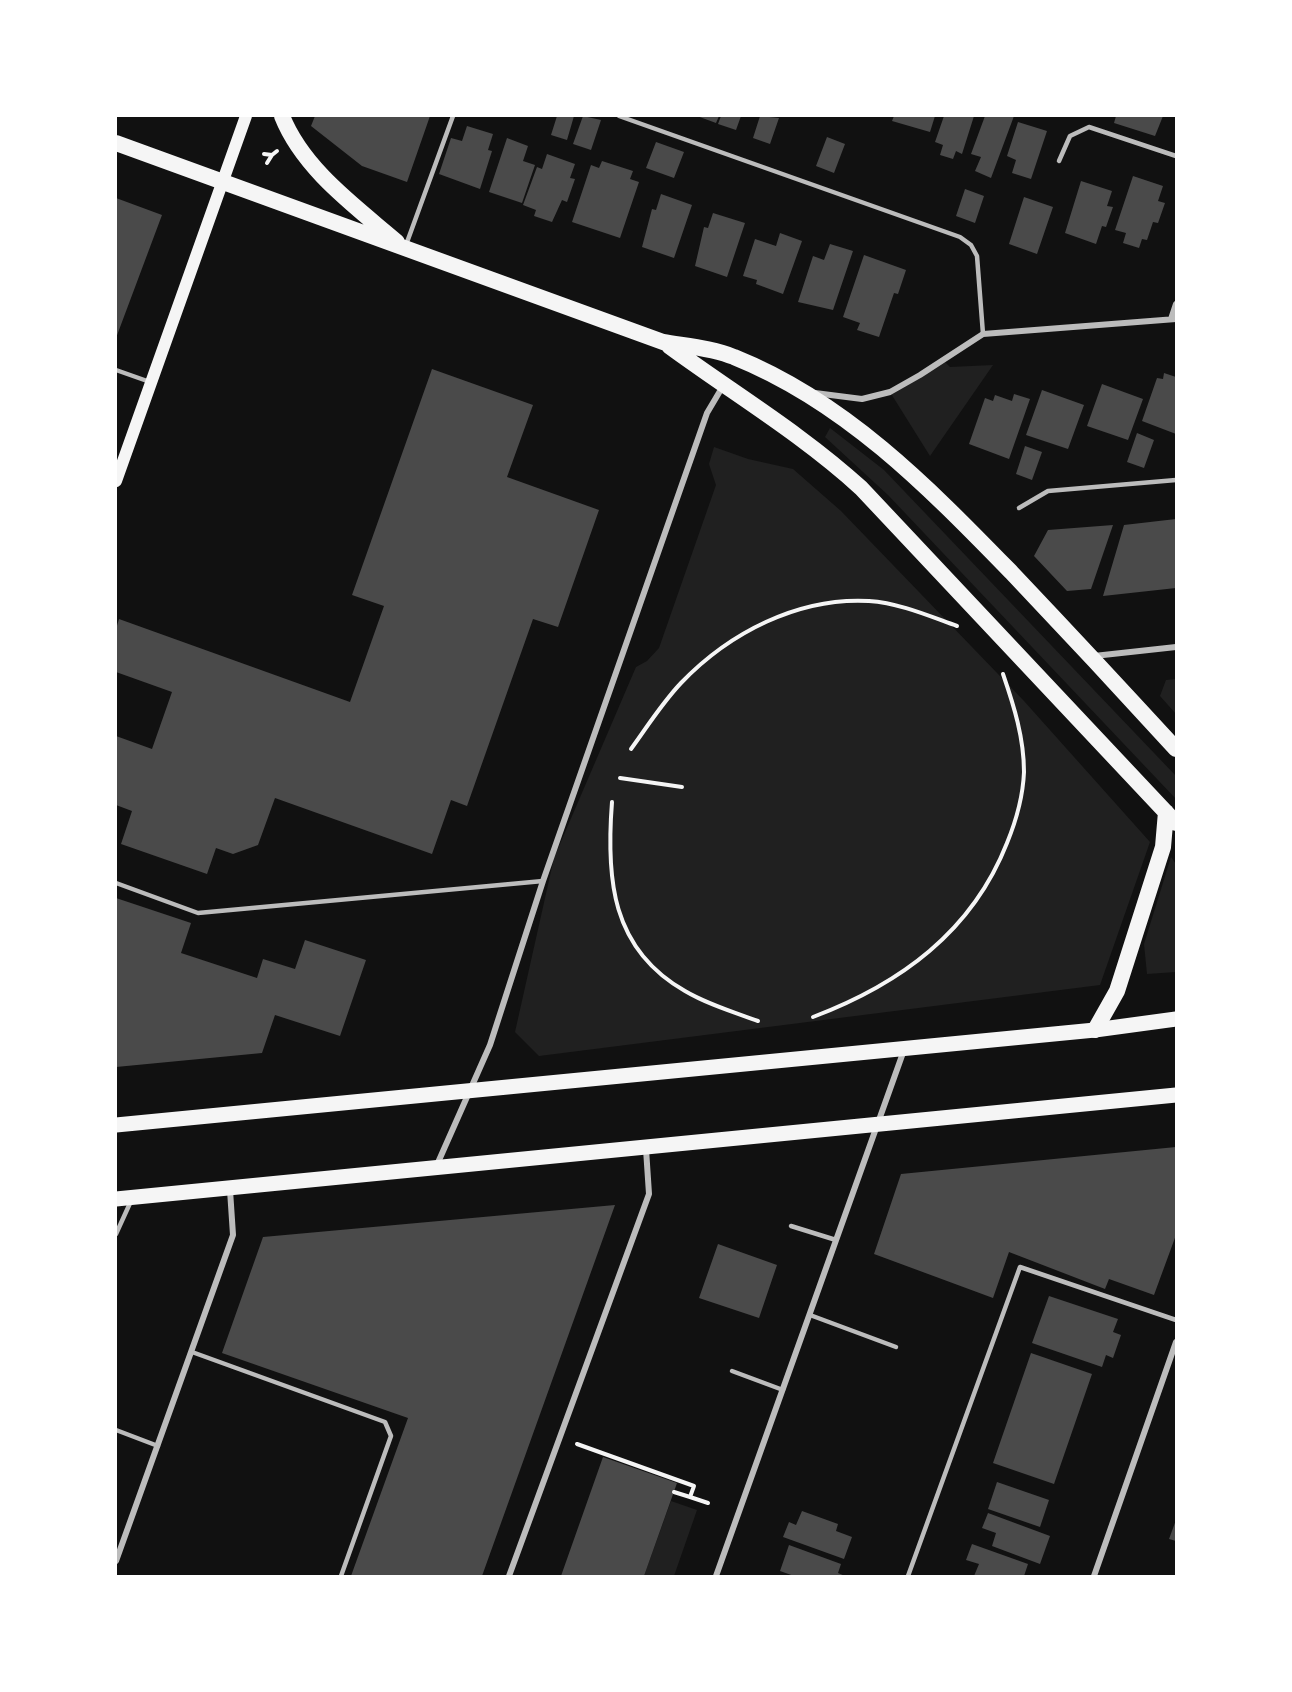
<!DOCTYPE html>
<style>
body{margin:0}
#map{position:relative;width:1292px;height:1692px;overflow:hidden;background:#111;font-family:"PT Sans",sans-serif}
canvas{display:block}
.frame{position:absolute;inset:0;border:117px solid #fff;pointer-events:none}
</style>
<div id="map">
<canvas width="1292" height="1692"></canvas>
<div class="frame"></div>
</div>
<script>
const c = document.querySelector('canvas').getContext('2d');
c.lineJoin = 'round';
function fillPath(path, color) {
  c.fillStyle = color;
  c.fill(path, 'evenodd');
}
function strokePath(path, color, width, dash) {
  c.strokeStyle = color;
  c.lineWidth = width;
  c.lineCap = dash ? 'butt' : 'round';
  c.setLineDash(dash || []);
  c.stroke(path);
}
fillPath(new Path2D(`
 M943 360 950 367 993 365 930 456 890 392Z
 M830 428 884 470 1176 776V799L888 495 825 437Z
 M714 447 748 459 793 469 841 511 1024 701 1150 842 1100 985 539 1056 515 1032 554 858 636 667 647 661 659 648 716 485 709 464Z
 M1176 679V714L1160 696 1166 680Z
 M1171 857 1176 864V972L1147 974 1144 944Z
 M671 1501 697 1510 674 1576H644Z`), '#202020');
fillPath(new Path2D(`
 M315 116H430L407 182 362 166 311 126Z
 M557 116H574L567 140 551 135Z
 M583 116 601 120 591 150 573 144Z
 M697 116H719L716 123Z
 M721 116H741L736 130 718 124Z
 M760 116 779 118 770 144 753 138Z
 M894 116H935L930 132 892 121Z
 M944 116H974L962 154 956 151 953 159 940 155 943 145 935 142Z
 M985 116H1014L991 178 975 171 981 157 971 154Z
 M1116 116H1163L1155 136 1114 123Z
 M1018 122 1047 131 1031 179 1012 173 1016 160 1007 156Z
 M467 126 493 134 488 150 492 151 480 189 439 174 451 138 462 141Z
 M827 137 845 144 834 173 816 166Z
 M507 138 528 146 523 161 535 165 522 203 489 192Z
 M656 142 684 152 674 178 646 168Z
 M547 154 575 164 570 178 575 179 567 202 562 200 552 222 534 216 536 210 523 205 537 167 542 169Z
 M602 161 633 171 630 179 639 182 620 238 572 222 591 165 599 168Z
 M1133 176 1163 186 1158 201 1165 203 1158 223 1153 222 1147 240 1142 239 1139 248 1123 243 1126 233 1115 230Z
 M1081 181 1112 191 1107 206 1113 207 1106 227 1102 226 1096 244 1065 233Z
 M965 189 984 196 975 223 956 216Z
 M661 194 692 205 674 258 642 247 652 209 656 210Z
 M1024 197 1053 207 1037 254 1009 244Z
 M116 198 162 215 116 338Z
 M713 213 745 223 727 277 695 266 704 227 708 228Z
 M780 233 802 241 783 294 756 284 757 280 743 276 755 239 776 246Z
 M830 244 853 251 833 310 798 302 813 256 824 260Z
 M864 255 906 270 898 294 894 293 879 337 857 330 860 323 843 317Z
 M432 369 533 405 507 477 599 510 558 627 533 619 467 806 451 800 432 854 275 798 258 845 233 854 216 848 207 874 121 844 132 811 116 805V736L152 749 172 692 116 672V629L119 619 350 702 384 606 352 595Z
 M1164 373 1176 377V434L1142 421 1157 378 1163 379Z
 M1102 384 1143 399 1128 440 1087 426Z
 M1042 390 1084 405 1068 449 1026 435Z
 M1014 394 1030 399 1009 459 969 444 985 398 993 401 995 395 1012 401Z
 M1137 433 1154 440 1144 468 1127 462Z
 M1025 446 1042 452 1032 480 1016 474Z
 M1176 519V588L1103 596 1124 525Z
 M1113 525 1091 589 1067 591 1034 556 1048 530Z
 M116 898 191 923 181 953 257 978 263 959 295 969 305 940 366 960 340 1036 275 1015 262 1053 116 1067Z
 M1176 1147V1235L1154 1295 1109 1279 1105 1289 1009 1252 993 1298 874 1254 901 1174Z
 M615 1205 482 1576H351L408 1418 222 1353 263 1237Z
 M718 1244 777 1265 759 1318 699 1298Z
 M1049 1296 1118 1319 1113 1332 1121 1335 1113 1358 1106 1355 1102 1367 1032 1343Z
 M1031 1353 1092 1374 1054 1484 993 1463Z
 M603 1457 677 1483 644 1576H561Z
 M997 1482 1049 1500 1040 1527 988 1509Z
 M802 1511 838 1524 836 1531 852 1537 844 1559 783 1537 789 1522 796 1525Z
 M988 1513 1050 1536 1040 1564 992 1546 996 1533 982 1528Z
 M1176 1520V1541L1169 1539Z
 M972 1544 1028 1564 1024 1576H974L979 1564 966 1560Z
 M789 1545 841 1564 838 1573 845 1576H794L780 1571Z`), '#4a4a4a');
strokePath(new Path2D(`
 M264 154 272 155 277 151
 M267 163 272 155
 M631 749C647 727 662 703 681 683 729 633 798 597 869 601 899 603 929 616 957 626
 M620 778 682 787
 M612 802C606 878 611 949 685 991 707 1004 733 1012 758 1021
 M813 1017C900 984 972 932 1007 843 1016 821 1023 796 1024 772 1024 738 1014 706 1003 674
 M577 1444 694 1486 690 1497 708 1503
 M674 1492 690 1497`), '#f5f5f5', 4);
strokePath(new Path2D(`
 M619 116 960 237 971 245 977 256 983 334
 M1059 161 1070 136 1089 127 1176 156
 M406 245 453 116
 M116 370 150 382
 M1019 508 1048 491 1176 480
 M116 883 198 913 543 881
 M791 1226 836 1240
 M116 1234 131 1201
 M810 1315 896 1347
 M192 1352 385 1422 391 1436 341 1576
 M732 1371 783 1390
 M116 1430 158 1446
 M908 1576 1020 1267 1176 1320`), '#bcbcbc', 4.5);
strokePath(new Path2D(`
 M1171 319 1176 304
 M815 393 862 399 890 392 920 375 983 334 1176 319
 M1094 656 1176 647
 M436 1167 490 1045 543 881 707 413 723 386
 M116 1561 233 1235 230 1190
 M509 1576 649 1194 646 1149
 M716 1576 904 1050
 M1094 1576 1176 1342`), '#bcbcbc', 6);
strokePath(new Path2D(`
 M116 481 246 116`), '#f5f5f5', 12);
strokePath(new Path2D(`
 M116 1125 1095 1030 1176 1019
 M116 1199 1176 1095`), '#f5f5f5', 15);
strokePath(new Path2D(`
 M282 116C303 169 355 206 397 242
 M116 143 663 342C686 346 713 348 734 357 846 402 929 488 1012 573 1067 631 1122 690 1176 749
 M669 346C733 393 802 434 861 488L1176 823
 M1095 1030 1117 991 1163 847 1166 812`), '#f5f5f5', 16);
</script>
